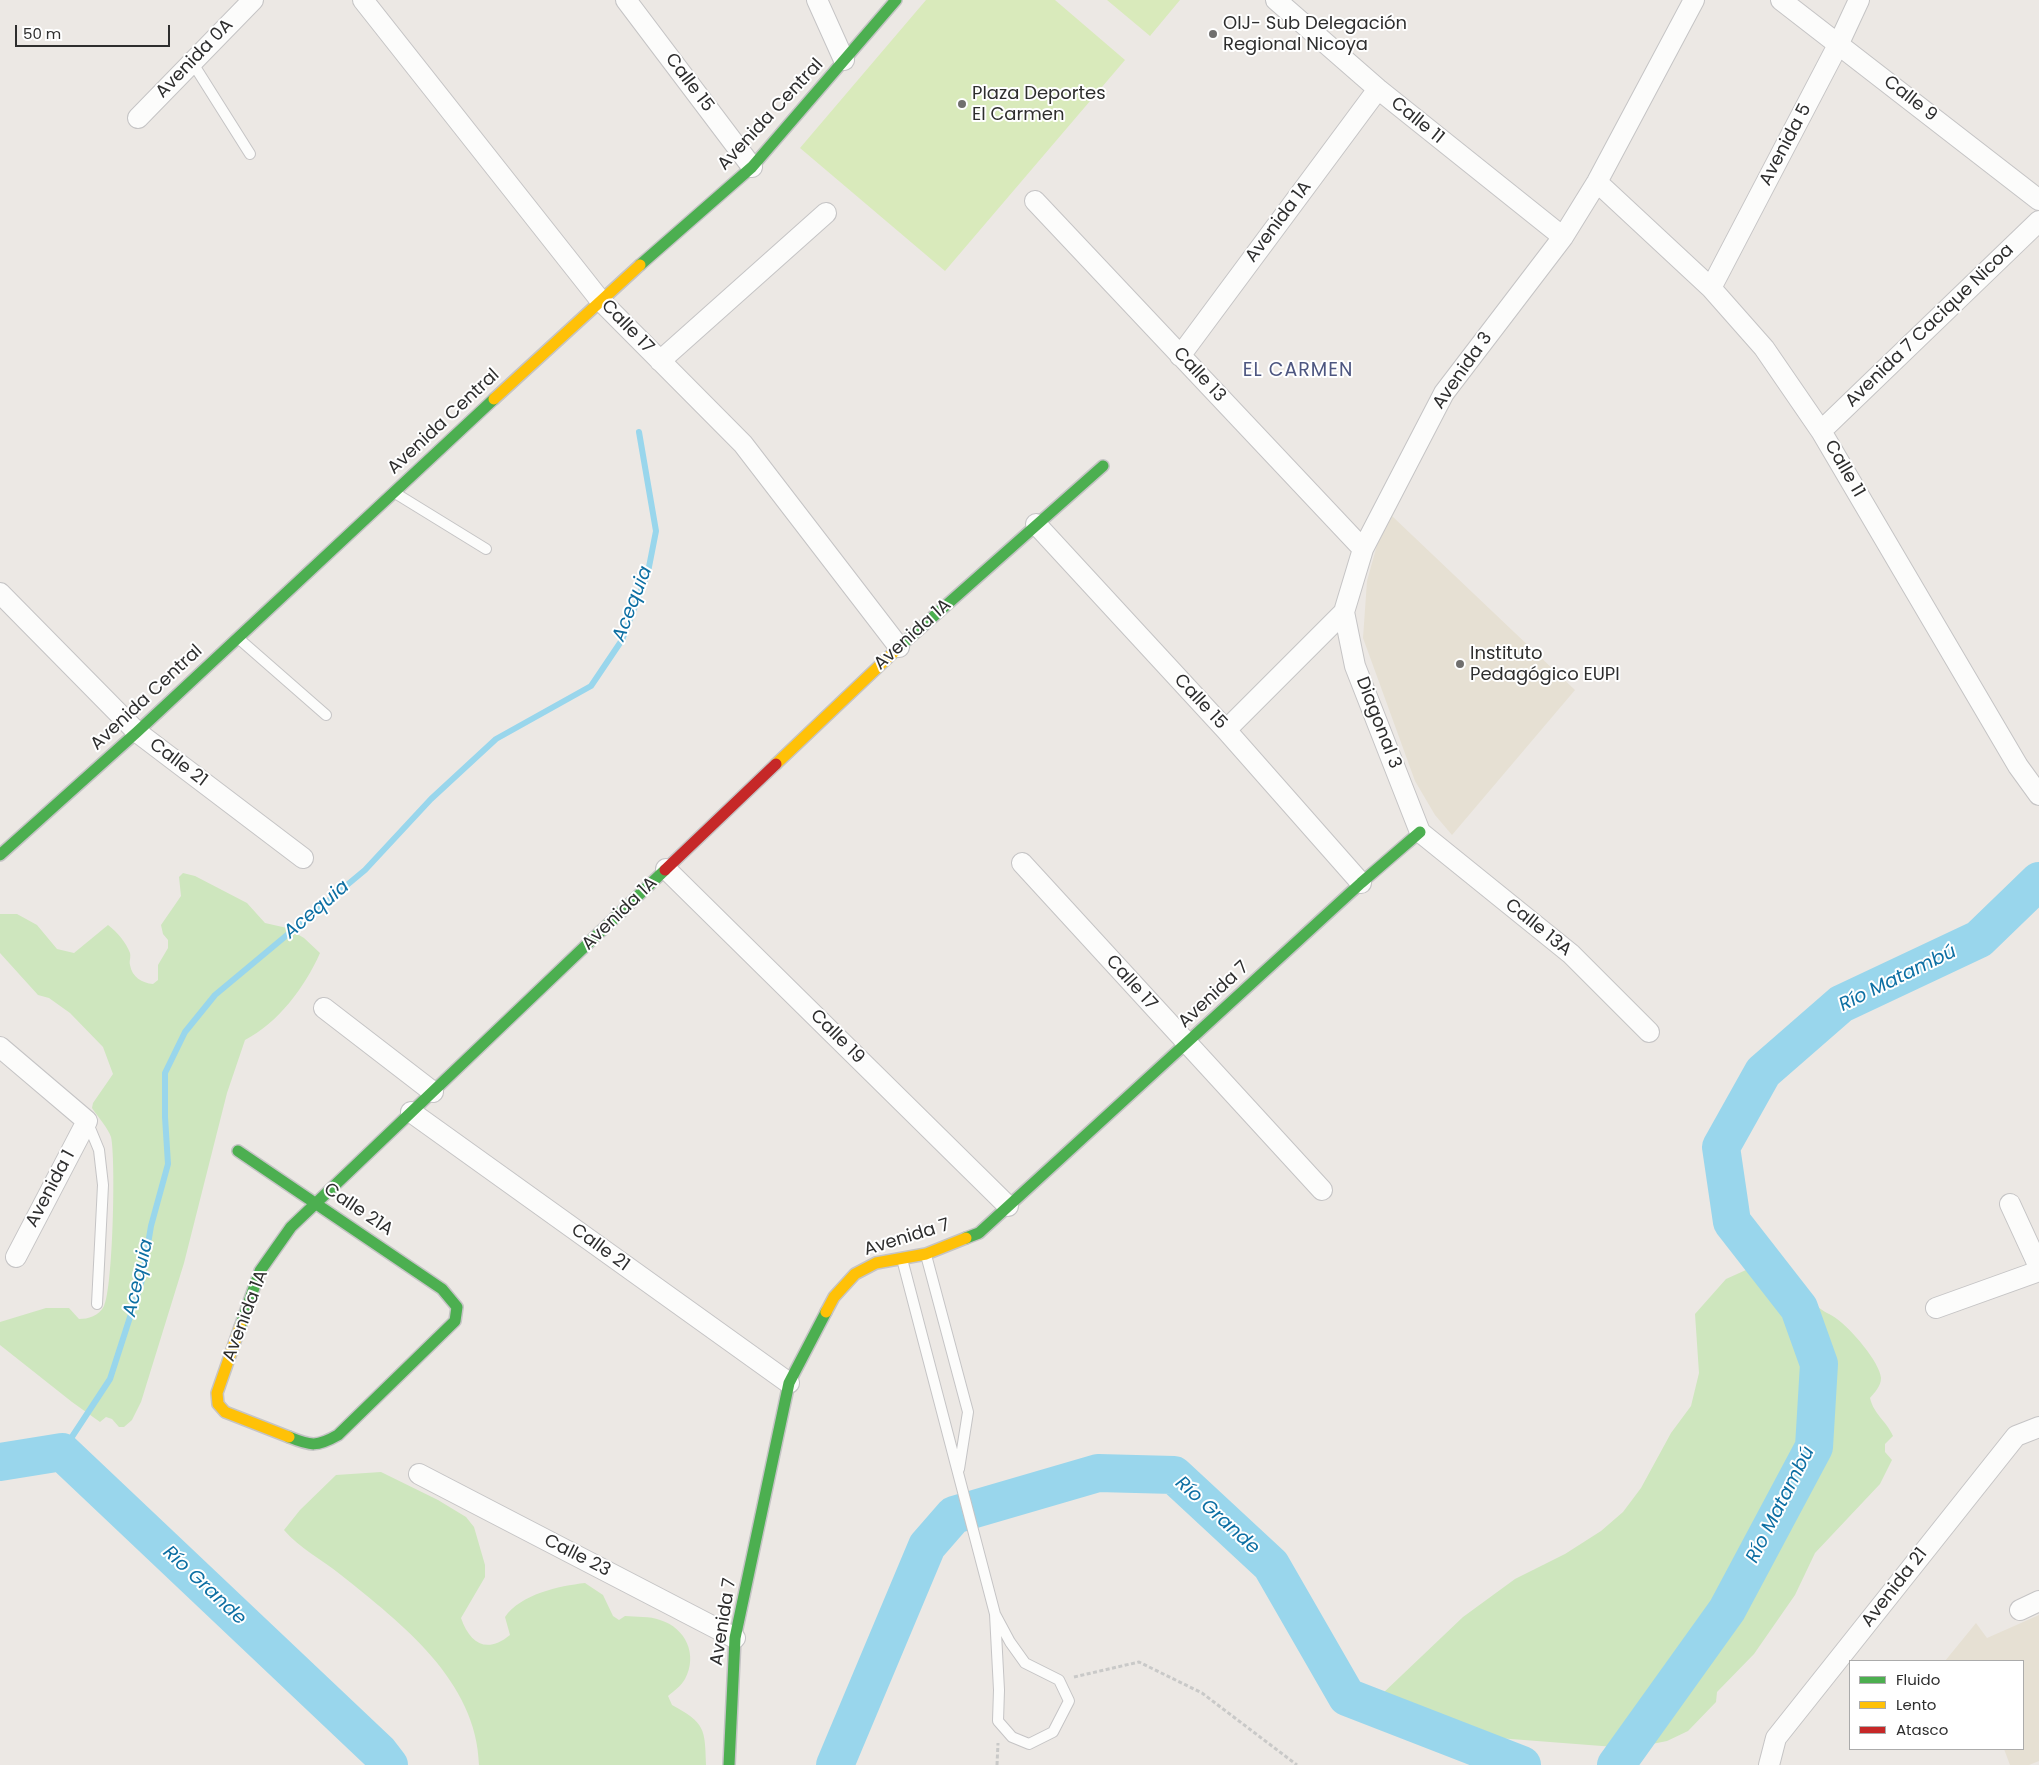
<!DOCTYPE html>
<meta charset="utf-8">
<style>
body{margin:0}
#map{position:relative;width:2039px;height:1765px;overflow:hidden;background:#ece8e4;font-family:Poppins,sans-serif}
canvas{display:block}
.legend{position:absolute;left:1849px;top:1660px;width:175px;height:90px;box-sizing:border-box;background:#fff;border:1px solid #ababab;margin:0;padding:6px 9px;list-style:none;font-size:15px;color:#2e2e2e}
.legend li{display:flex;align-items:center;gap:10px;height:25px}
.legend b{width:25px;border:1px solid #ababab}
.scale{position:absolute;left:15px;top:25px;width:155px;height:22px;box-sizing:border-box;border:2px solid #2e2e2e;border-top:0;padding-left:6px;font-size:15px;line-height:18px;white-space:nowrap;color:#2e2e2e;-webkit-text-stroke:4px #fff;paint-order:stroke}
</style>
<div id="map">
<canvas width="2039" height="1765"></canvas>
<ul class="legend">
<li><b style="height:6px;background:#4caf50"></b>Fluido</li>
<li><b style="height:6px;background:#ffc107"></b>Lento</li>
<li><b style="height:6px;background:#c62828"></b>Atasco</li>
</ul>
<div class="scale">50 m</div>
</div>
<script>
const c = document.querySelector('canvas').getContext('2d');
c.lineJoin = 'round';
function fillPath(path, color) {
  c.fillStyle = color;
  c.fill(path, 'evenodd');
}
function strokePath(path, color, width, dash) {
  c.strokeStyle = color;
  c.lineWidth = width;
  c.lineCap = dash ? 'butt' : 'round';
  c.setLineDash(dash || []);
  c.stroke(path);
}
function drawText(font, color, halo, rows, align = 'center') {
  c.font = font + ' Poppins,sans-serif';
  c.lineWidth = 4;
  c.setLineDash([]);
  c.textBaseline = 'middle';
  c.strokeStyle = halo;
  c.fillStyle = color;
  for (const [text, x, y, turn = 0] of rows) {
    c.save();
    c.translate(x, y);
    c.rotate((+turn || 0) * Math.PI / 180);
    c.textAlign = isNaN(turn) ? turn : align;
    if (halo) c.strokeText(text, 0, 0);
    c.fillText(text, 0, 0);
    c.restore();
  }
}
fillPath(new Path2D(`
 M1392 516 1575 690 1452 835 1435 815 1415 781 1363 638 1367 581 1377 545Z
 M2039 1615V1761L2029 1765H2010L2004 1749H2023V1661H1945L1976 1623 1987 1638Z`), '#e6e0d3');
fillPath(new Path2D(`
 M183 873 195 876 247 903 265 923 287 928 304 938 320 953C305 987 278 1023 245 1040L227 1093 184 1263 141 1402 132 1420 124 1427H119L112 1419 106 1417 100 1422 72 1402 0 1345V1322L46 1308H69L79 1319C88 1319 99 1316 104 1306 113 1289 116 1159 111 1137 108 1128 98 1117 92 1108L93 1103 113 1074 103 1047 70 1013 49 998 38 995 0 953V914H17L37 925 57 949 74 953 108 925C117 932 126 942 130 953 131 958 129 961 130 965 132 977 142 983 153 984L158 980V965L168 948V940L163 934 161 925 181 896 179 877Z
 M1746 1270 1789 1275C1800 1283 1807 1296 1817 1306 1823 1312 1831 1314 1837 1319 1850 1328 1880 1362 1881 1378 1881 1386 1875 1392 1870 1398 1874 1415 1886 1420 1893 1436L1885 1444V1452L1892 1460 1880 1484 1815 1553 1795 1595 1754 1654 1717 1692 1716 1702 1688 1731 1667 1741 1622 1750 1615 1747 1498 1738 1443 1726 1384 1699 1381 1695 1463 1617 1515 1579 1565 1554 1601 1531 1623 1512 1641 1488 1671 1433 1691 1406 1699 1373 1695 1314 1726 1279Z
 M381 1472 438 1500 466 1517 474 1527 485 1565V1577L461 1618C470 1644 487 1654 510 1635L505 1617C521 1594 559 1586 585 1583L603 1595 613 1616 619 1620 625 1616C636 1617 650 1616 660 1620 686 1628 698 1655 685 1679 681 1686 674 1691 668 1696L672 1705C705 1723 705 1728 706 1765H479C477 1681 401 1623 341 1575 323 1560 299 1548 284 1530L300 1510 336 1475Z`), '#cee6be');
fillPath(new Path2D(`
 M926 0H1055L1125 60 945 271 800 148Z
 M1107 0H1180L1150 36Z`), '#d9eabb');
strokePath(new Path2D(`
 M62 1452 110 1379 142 1280 151 1226 168 1164 165 1117V1073L185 1032 215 995 365 870 431 799 496 739 591 686 622 640 648 572 656 531 639 432`), '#99d6ec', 6);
strokePath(new Path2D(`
 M0 1462 62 1452 379 1752 389 1765
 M835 1765 927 1546 954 1515 1098 1473 1174 1475 1271 1565 1347 1697 1522 1765
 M1616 1765 1727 1610 1814 1447 1819 1364 1799 1308 1732 1222 1721 1147 1763 1072 1841 1004 1979 939 2039 881`), '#99d6ec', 38);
const lane = new Path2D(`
 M192 62 250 154
 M395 493 486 549
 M238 638 326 715
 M87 1121 99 1150 103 1185 97 1304
 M926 1255 968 1412 959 1469
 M902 1259 995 1614 999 1690 998 1721 1012 1737 1029 1744 1053 1732 1069 1701 1059 1680 1025 1663 1010 1642 995 1614`);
const street = new Path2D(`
 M363 0 600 300 743 444 899 647
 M626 0 752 167
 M817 0 844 60
 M1276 0 1378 89 1563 237
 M1781 0 2039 200
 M138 118 253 0
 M1597 182 1711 288 1764 348 1821 431 2018 766 2039 795
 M1035 201 1363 549
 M1711 288 1839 43 1859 0
 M1180 356 1378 89
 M660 361 826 213
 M1821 431 2039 221
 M1036 524 1226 730 1361 883
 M0 593 137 732 303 858
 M1344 612 1355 666 1420 832 1571 954 1649 1032
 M1226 730 1344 612 1363 549 1444 393 1563 237 1597 182 1694 0
 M1022 863 1322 1190
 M666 869 1008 1206
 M324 1008 433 1092
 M0 1047 87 1121 16 1257
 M411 1112 789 1383
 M2010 1204 2039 1267
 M1936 1308 2039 1271
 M419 1474 735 1638
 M2020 1610 2039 1601
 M1769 1765 1776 1738 2016 1436 2039 1427`);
const fast = new Path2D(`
 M640 265 752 167 896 0
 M898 648 1103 466
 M0 855 137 732 494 399
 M238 1151 442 1289 457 1307 455 1321 338 1435C317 1447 311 1446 289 1437
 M966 1238 979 1233 1361 883 1420 832
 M240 1327 260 1271 291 1227 665 870
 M729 1765 735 1638 789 1383 826 1312`);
const slow = new Path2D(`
 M494 399 640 265
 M776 764 898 648
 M826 1312 834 1297 855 1274 876 1263 926 1254 966 1238
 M240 1327 217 1393 218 1404 225 1412 289 1437`);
const jam = new Path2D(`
 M665 870 776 764`);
strokePath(lane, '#c5c4c5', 12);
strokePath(street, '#c5c4c5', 22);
strokePath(fast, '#c5c4c5', 14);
strokePath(slow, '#c5c4c5', 14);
strokePath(jam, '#c5c4c5', 14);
strokePath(new Path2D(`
 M1074 1677 1139 1662 1202 1693 1297 1765
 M997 1765 998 1743`), '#c9c9c8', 3, [4, 2.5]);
strokePath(lane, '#fcfcfb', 10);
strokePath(street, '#fcfcfb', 20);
strokePath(fast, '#4caf50', 11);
strokePath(slow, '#ffc107', 11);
strokePath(jam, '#c62828', 11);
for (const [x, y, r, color] of [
 [1213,34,5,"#706f6e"],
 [962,104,5,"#706f6e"],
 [1460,664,5,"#706f6e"]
]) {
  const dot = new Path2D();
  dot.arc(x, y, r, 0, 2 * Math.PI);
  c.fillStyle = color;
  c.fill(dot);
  strokePath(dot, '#fff', 2);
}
drawText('18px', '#2e2e2e', '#fff', [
 ["OIJ- Sub Delegación",1223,24],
 ["Regional Nicoya",1223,45],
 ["Plaza Deportes",972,94],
 ["El Carmen",972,115],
 ["Instituto",1470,654],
 ["Pedagógico EUPI",1470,675]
], 'left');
drawText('18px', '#2e2e2e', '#fff', [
 ["Avenida 0A",195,59,-46],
 ["Calle 15",689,83,53],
 ["Calle 9",1910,99,38],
 ["Avenida Central",771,115,-47],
 ["Calle 11",1417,121,39],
 ["Avenida 5",1786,145,-62],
 ["Avenida 1A",1279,222,-53],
 ["Avenida 7 Cacique Nicoa",1930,326,-44],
 ["Calle 17",627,327,46],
 ["Avenida 3",1463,371,-55],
 ["Calle 13",1199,375,47],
 ["Avenida Central",444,422,-43],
 ["Calle 11",1844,469,60],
 ["Avenida 1A",913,635,-42],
 ["Avenida Central",147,698,-43],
 ["Calle 15",1200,702,47],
 ["Diagonal 3",1378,723,69],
 ["Calle 21",178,763,37],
 ["Avenida 1A",620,914,-44],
 ["Calle 13A",1538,928,39],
 ["Calle 17",1131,983,48],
 ["Avenida 7",1214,995,-43],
 ["Calle 19",837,1037,45],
 ["Avenida 1",51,1189,-62],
 ["Calle 21A",358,1210,34],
 ["Avenida 7",907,1238,-17],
 ["Calle 21",600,1248,36],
 ["Avenida 1A",246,1316,-69],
 ["Calle 23",577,1556,27],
 ["Avenida 21",1895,1588,-52],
 ["Avenida 7",724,1622,-81]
]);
c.letterSpacing = '1px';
drawText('19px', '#4d5680', '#fff', [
 ["EL CARMEN",1298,371]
]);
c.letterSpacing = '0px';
drawText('italic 19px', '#0d6fa3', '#fff', [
 ["Acequia",633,604,-69],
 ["Acequia",317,910,-40],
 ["Río Matambú",1898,979,-26],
 ["Acequia",139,1278,-77],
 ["Río Matambú",1781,1505,-63],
 ["Río Grande",1217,1516,42],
 ["Río Grande",204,1586,43]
]);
</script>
